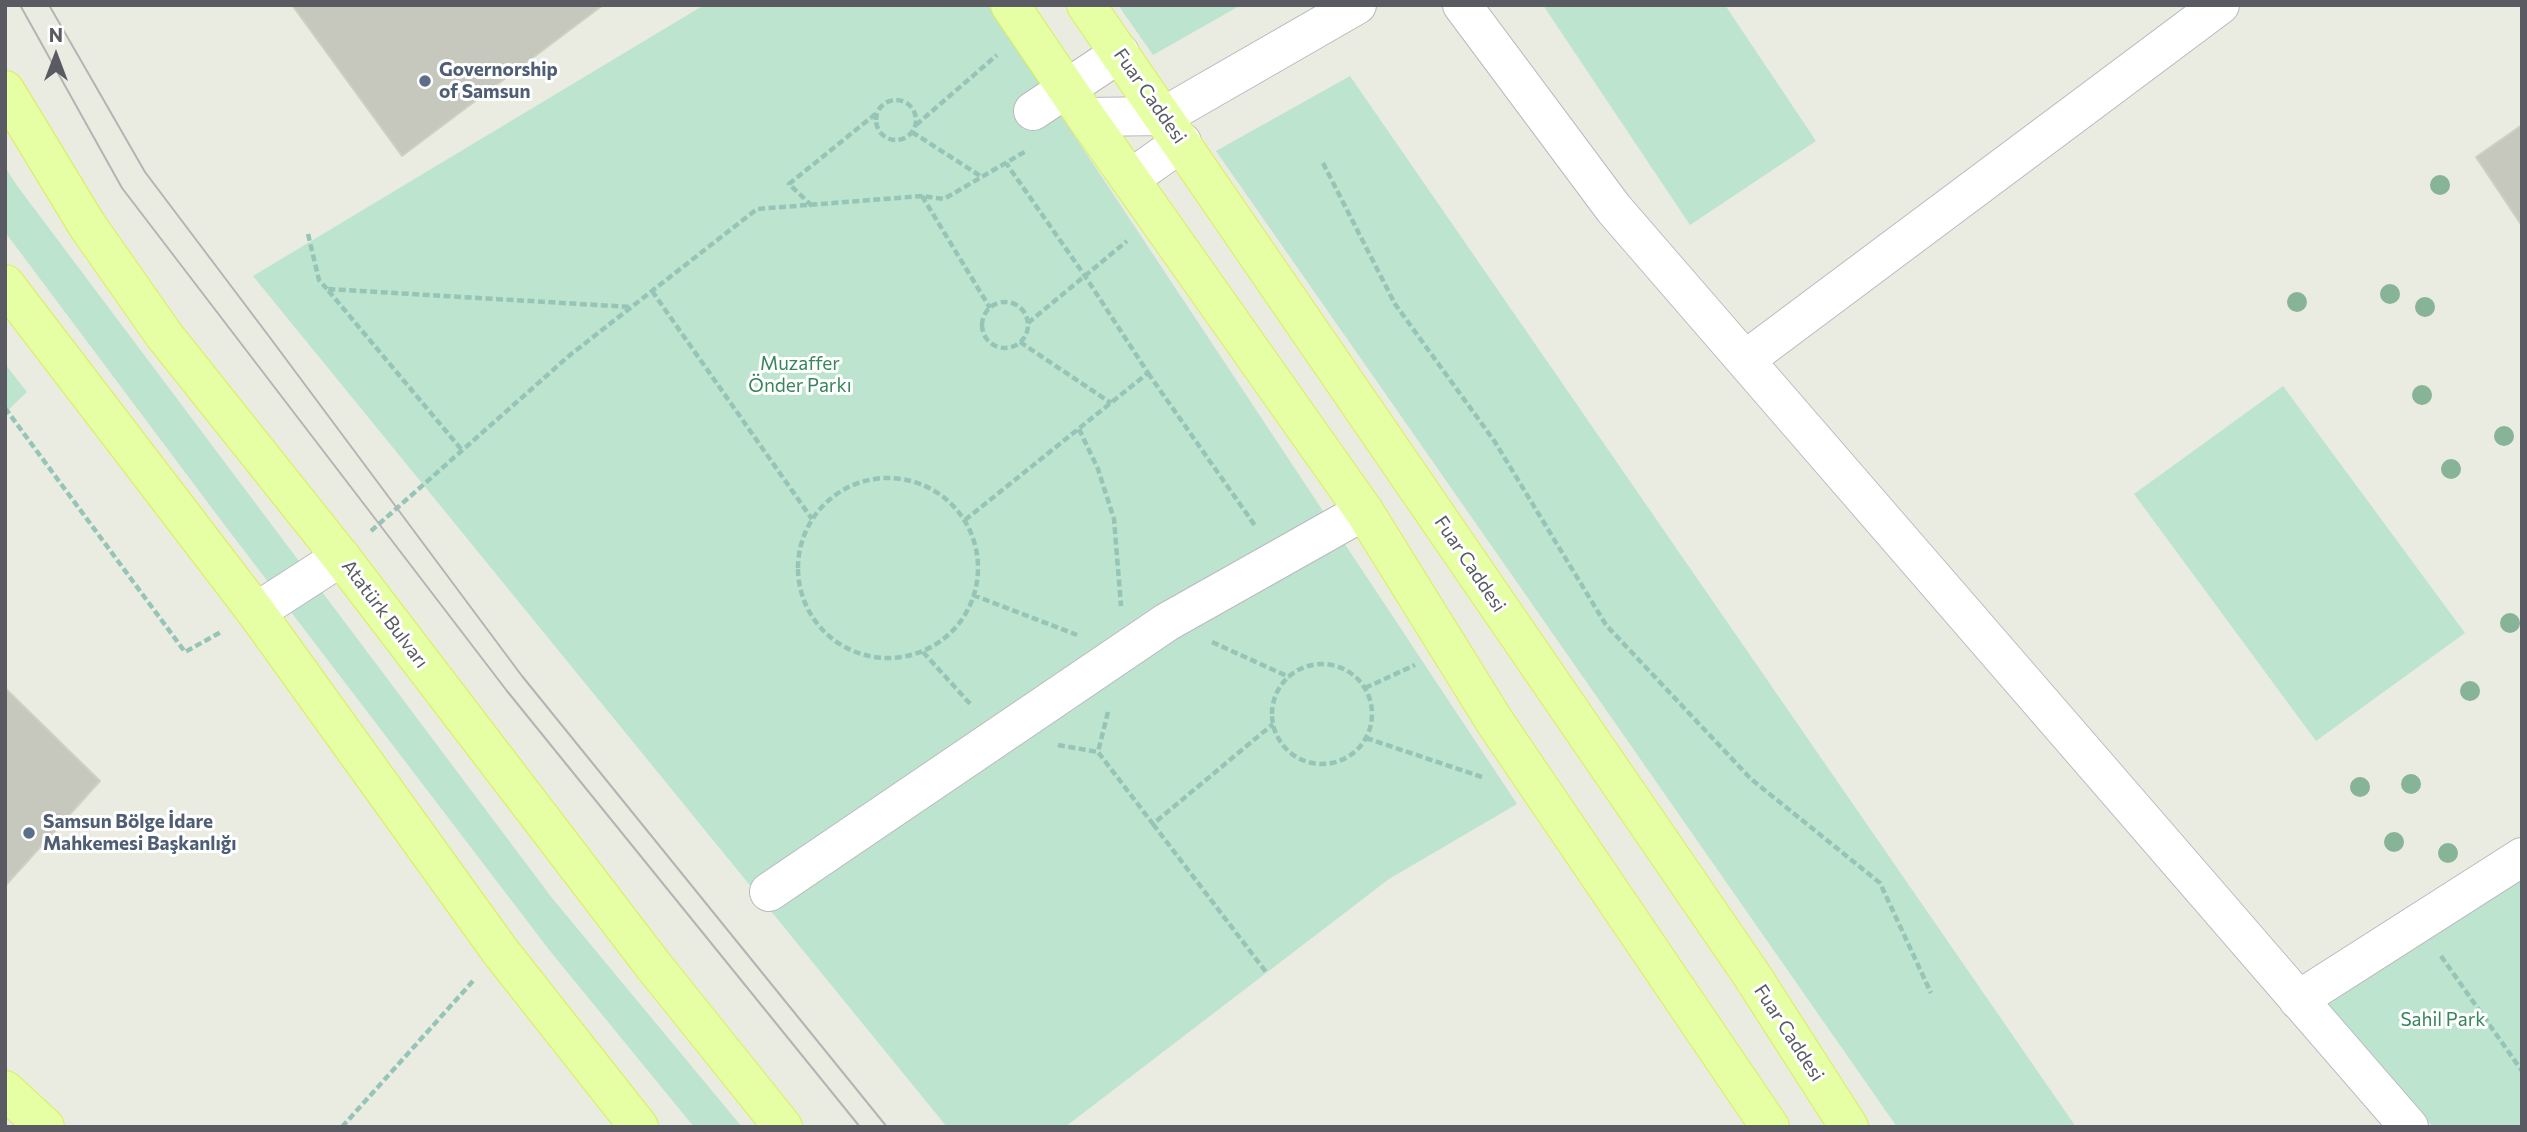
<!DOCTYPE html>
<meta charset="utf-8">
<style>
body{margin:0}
#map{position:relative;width:2527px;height:1132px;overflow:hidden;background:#eaece1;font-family:Commissioner,sans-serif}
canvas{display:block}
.frame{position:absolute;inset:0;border:7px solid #595a62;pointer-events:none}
.north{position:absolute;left:21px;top:21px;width:70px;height:70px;-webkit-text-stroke:5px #fff;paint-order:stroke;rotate:0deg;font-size:19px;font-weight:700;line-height:28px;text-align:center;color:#595a62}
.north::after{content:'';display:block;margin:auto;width:24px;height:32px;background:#595a62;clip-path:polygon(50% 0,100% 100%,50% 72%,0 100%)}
</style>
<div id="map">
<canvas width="2527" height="1132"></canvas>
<div class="frame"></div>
<div class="north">N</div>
</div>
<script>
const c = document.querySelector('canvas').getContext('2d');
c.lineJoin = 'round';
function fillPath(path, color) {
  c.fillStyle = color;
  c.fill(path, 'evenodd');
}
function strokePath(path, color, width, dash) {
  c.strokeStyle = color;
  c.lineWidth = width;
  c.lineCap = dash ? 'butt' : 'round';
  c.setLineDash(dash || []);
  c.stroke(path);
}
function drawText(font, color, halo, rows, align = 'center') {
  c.font = font + ' Commissioner,sans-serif';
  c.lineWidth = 6;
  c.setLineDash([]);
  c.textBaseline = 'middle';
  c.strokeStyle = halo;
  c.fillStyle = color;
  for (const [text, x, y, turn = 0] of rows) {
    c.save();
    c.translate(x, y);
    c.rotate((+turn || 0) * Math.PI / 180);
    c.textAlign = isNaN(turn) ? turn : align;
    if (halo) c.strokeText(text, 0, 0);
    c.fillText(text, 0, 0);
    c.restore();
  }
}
fillPath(new Path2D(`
 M704 5H988L1517 804 1389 879 1065 1127H947L253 276Z
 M1118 5H1241L1153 55Z
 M1543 5H1725L1816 141 1690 225Z
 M1350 76 2076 1127H1897L1216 151Z
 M5 167 18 187 552 898 742 1127H694L550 951 220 519 5 232Z
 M5 364 27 392 5 413Z
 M2283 386 2465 633 2316 741 2134 494Z
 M2522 875V1127H2433L2324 1002Z`), '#bde4ce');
const building = new Path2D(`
 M292 5H603L402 156Z
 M2522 125V226L2476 157Z
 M5 688 100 781 5 886Z`);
fillPath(building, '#c6c7bd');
strokePath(building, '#cfd1bf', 2);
const minor = new Path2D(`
 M1462 5 1614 209 2409 1127
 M1033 111 1120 53
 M1086 117 1164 116 1357 5
 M1130 179 1182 142
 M1745 360 2220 5
 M256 612 341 557
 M769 892 1167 622 1364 511
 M2298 1000 2522 857`);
const major = new Path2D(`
 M1010 5 1086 117 1364 511 1495 722 1770 1127
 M1086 5 1751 974 1849 1127
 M5 90 87 225 164 335 341 557 653 965 783 1127
 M5 284 256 612 500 951 639 1127
 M5 1090 45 1127`);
strokePath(minor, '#b9b9c0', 40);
strokePath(major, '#d9ef57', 40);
strokePath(new Path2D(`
 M876 120a20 20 0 1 1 40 0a20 20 0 1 1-40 0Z
 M916 125 997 55
 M912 132 982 177
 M1323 163 1395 304 1495 442 1606 625 1751 779 1880 883 1931 993
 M922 196 990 308
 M812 206 789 184 878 112
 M308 234 319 280 327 289
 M652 291 812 519
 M982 325a23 23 0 1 1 46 0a23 23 0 1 1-46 0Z
 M1028 323 1127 241
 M1020 342 1111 403
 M1148 373 1256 527
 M5 408 185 652 221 632
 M1079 429 1098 469 1114 519 1121 606
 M461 449 327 289 631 307
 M798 568a90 90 0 1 1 180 0a90 90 0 1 1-180 0Z
 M965 520 1148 373 1085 276 1006 163
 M371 531 570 355 757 209 922 196 944 199 1026 151
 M973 595 1077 635
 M1212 642 1289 677
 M923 652 972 706
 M1272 714a50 50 0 1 1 100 0a50 50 0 1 1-100 0Z
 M1365 688 1415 665
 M1108 712 1098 752 1153 824 1273 724
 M1366 738 1482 777
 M1058 745 1098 752
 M1153 824 1266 972
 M2441 956 2522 1071
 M342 1127 473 981`), '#96c5b7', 4.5, [7, 3.5]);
strokePath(minor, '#fff', 38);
strokePath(major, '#e6fea4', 38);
strokePath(new Path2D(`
 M20 5 122 188 507 691 860 1127
 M49 5 145 172 268 335 522 676 887 1127`), '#b4b4b5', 2);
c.fillStyle = '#87b397';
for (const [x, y] of [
 [2440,185],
 [2390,294],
 [2297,302],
 [2425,307],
 [2422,395],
 [2504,436],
 [2451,469],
 [2510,623],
 [2470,691],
 [2411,784],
 [2360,787],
 [2394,842],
 [2448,853]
]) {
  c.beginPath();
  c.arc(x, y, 10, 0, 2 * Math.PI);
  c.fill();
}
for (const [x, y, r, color] of [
 [425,81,7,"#5c6f8a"],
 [29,833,7,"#5c6f8a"]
]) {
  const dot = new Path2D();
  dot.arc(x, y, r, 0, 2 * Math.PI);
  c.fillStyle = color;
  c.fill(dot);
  strokePath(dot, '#fff', 2.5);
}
drawText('bold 19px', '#4e5e75', '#fff', [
 ["Governorship",439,70],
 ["of Samsun",439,92],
 ["Samsun Bölge İdare",43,822],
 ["Mahkemesi Başkanlığı",43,844]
], 'left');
drawText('19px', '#595a62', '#fff', [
 ["Fuar Caddesi",1150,96,55],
 ["Fuar Caddesi",1470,564,56],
 ["Atatürk Bulvarı",385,614,53],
 ["Fuar Caddesi",1789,1033,57]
]);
drawText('19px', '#36855b', '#fff', [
 ["Muzaffer",800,364],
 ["Önder Parkı",800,386],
 ["Sahil Park",2443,1020]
]);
</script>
